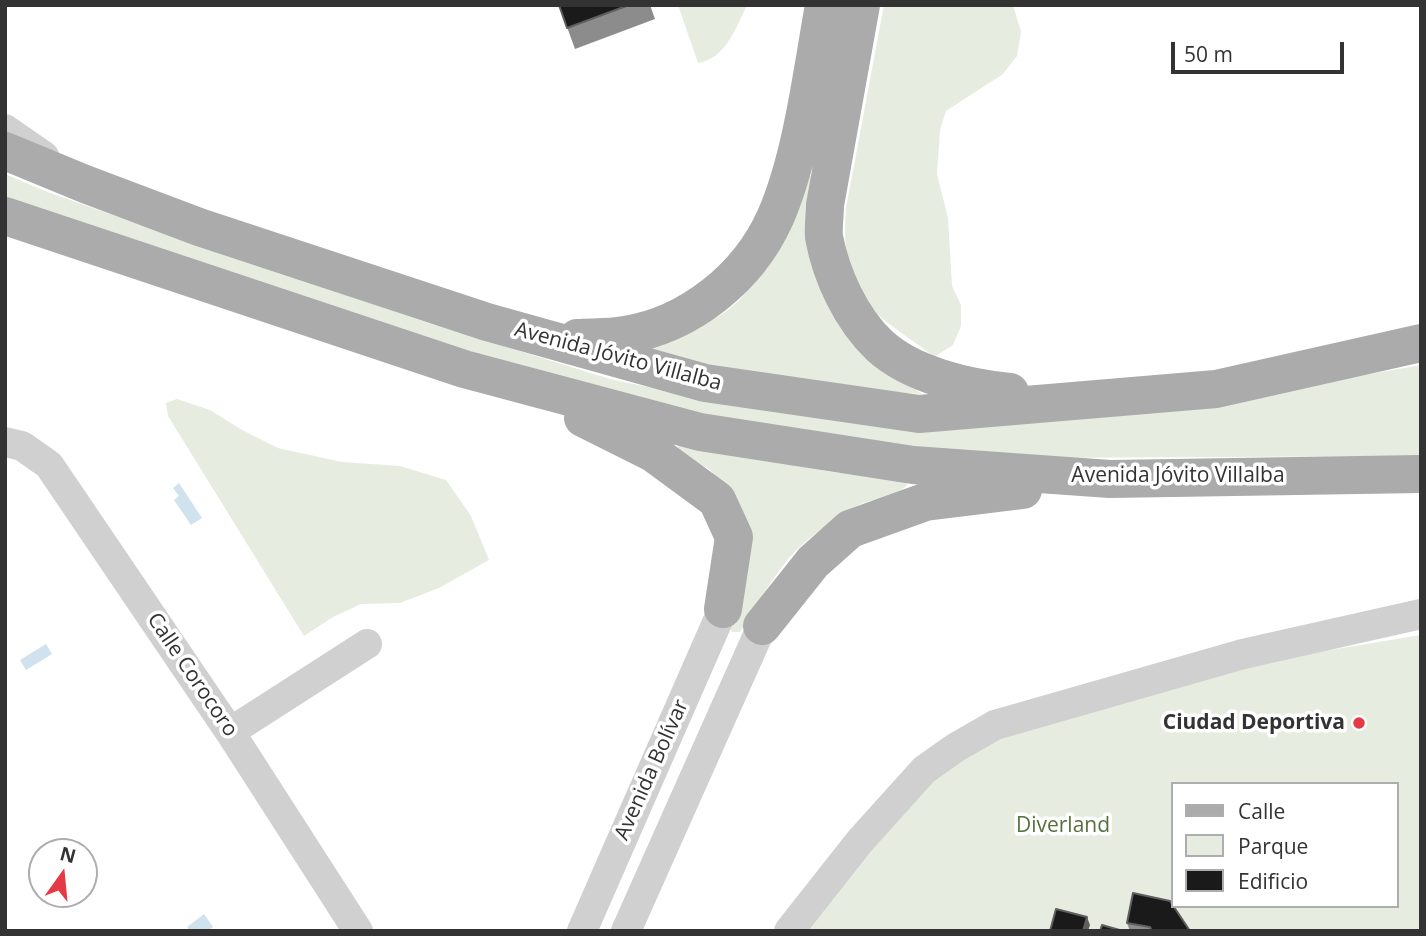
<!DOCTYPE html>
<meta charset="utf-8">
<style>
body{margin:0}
#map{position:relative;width:1426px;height:936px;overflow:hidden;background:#fff;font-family:"Open Sans",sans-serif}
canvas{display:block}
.frame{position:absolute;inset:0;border:7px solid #333;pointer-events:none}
.legend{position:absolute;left:1171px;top:782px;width:228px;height:126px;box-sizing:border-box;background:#fff;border:2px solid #adadad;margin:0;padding:9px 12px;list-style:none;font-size:21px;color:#333}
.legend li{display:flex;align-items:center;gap:14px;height:35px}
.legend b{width:35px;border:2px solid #adadad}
.north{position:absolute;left:28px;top:838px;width:70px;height:70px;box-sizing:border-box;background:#fff;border:2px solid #adadad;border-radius:50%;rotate:15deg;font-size:19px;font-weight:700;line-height:28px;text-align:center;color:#333}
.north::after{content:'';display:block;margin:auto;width:24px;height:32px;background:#e63946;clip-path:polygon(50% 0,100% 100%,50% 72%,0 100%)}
.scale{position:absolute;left:1171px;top:42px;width:173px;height:32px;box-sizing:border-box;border:4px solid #333;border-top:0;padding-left:9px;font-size:21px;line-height:24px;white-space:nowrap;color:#333;-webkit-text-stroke:5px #fff;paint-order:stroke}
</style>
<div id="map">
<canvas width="1426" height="936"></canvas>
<div class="frame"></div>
<ul class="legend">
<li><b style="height:9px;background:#ababab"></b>Calle</li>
<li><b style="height:19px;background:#e6ecdf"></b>Parque</li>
<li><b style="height:19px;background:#1a1a1a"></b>Edificio</li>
</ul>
<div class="north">N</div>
<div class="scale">50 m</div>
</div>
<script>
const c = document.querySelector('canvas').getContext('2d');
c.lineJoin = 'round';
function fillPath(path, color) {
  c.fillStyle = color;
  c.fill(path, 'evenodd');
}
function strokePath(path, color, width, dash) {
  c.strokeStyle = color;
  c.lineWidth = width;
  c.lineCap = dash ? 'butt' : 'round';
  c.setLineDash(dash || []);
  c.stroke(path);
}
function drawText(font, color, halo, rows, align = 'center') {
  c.font = font + ' "Open Sans",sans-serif';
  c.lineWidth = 7;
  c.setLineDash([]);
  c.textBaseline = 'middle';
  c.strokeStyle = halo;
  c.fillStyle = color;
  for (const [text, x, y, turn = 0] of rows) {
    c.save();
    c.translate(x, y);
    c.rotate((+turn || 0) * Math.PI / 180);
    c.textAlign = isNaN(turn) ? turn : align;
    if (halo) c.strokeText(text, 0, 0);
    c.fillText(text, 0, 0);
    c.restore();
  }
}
fillPath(new Path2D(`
 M678 5H747C736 28 725 59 698 63Z
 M884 5H1013L1021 32 1017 56 1003 74 946 111 940 130 937 174 948 218 952 286 961 305V326L953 345 934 357C914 340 877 319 862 298 844 272 844 238 846 208Z
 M5 174 45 191 206 248 429 323 610 379 714 401 1244 396 1421 365V456L1014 458 909 450 703 420 445 346 5 199Z
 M810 175 884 368 922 394 834 388 764 378 627 346C656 339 687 334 714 319 762 294 785 225 805 178Z
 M177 399 210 410 242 430 278 448 342 462 400 466 446 480 471 516 489 560 439 588 400 603 361 604 333 617 304 636 168 416 166 403Z
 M678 444 831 472 906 479 907 485C896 498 869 498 853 508 831 521 800 543 785 563 768 585 754 609 740 632H732L728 625 736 499 709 469 690 459 678 450Z
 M1421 635V931H801L931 778 1009 731 1263 661ZM1172 784H1396V906H1172Z`), '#e6ecdf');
fillPath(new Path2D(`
 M179 483 202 518 191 525 174 500 179 496 173 488Z
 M46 644 52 654 26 670 20 660Z
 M204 914 213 927 208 931H190L187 927Z`), '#cfe2ee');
strokePath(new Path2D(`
 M5 129 44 156
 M5 442 22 446 49 465 230 732 358 931
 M230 732 367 644
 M582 931 723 609
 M626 931 762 626
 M789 931 860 841 924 770 955 748 995 725 1243 654 1421 614`), '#d0d0d0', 30);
strokePath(new Path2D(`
 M861 5 825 205C825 215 823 227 824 237 831 275 851 319 880 346 912 375 968 388 1010 392
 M5 151 85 184 199 227 487 322 705 383 919 414 1216 389 1421 343
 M5 216 464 369 700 432 913 465 1110 479 1421 474
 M577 338C593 337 609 338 625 335 689 325 748 278 775 218 802 157 812 72 824 5
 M583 418 653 453 717 500 734 537 723 609
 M762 626 813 562 850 529 925 502 1023 490`), '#ababab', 38);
fillPath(new Path2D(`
 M559 5H650L655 19 575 49Z
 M1127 923 1190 931H1130Z`), '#8c8c8c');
fillPath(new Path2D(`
 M1087 917 1090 925 1088 931H1083Z`), '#5f5f5f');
const building = new Path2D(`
 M559 5H629L567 28Z
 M1133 893 1170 901 1190 931H1152L1150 927 1127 923Z
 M1056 909 1087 917 1083 931H1050Z
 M1102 925 1123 931H1100Z`);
fillPath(building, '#1a1a1a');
strokePath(building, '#5f5f5f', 2);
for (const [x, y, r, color] of [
 [1359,723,7,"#e63946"]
]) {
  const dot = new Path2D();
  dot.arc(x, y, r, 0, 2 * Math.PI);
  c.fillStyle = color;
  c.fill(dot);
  strokePath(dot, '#fff', 2.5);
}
drawText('21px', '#333', '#fff', [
 ["Avenida Jóvito Villalba",618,357,15],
 ["Avenida Jóvito Villalba",1178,476],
 ["Calle Corocoro",192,675,56],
 ["Avenida Bolívar",652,770,-66]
]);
drawText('bold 21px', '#333', '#fff', [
 ["Ciudad Deportiva",1345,723]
], 'right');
drawText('21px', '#56703f', '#fff', [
 ["Diverland",1063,826]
]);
</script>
